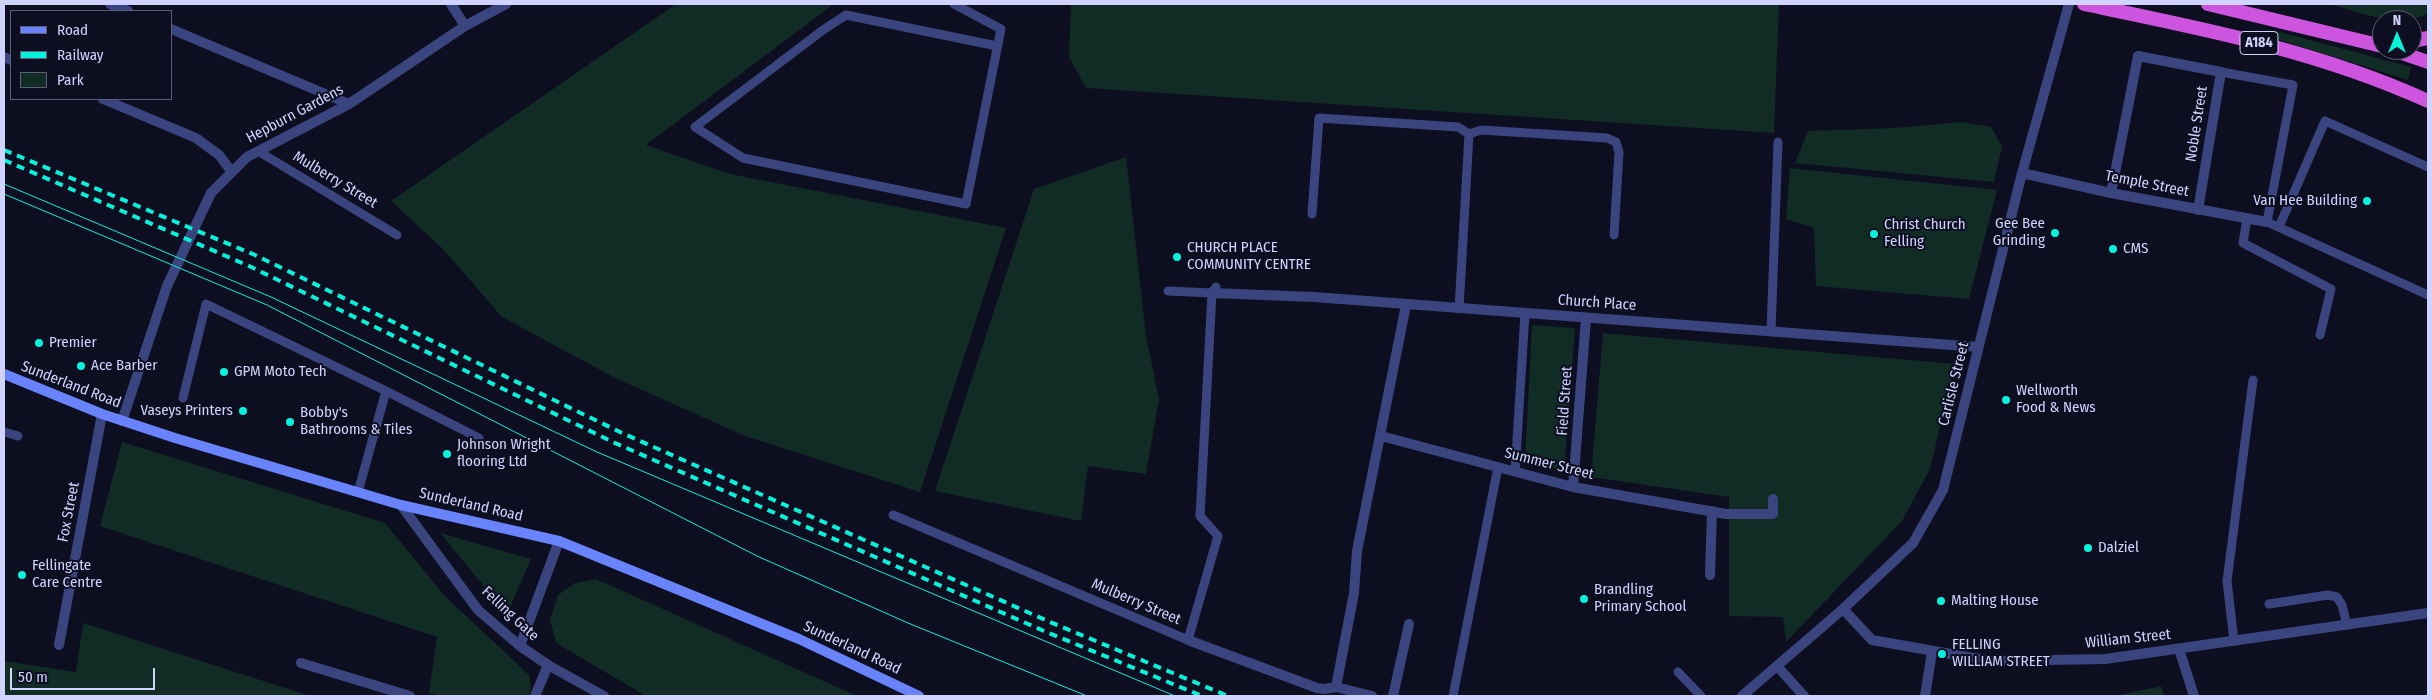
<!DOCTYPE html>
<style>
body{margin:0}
#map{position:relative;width:2432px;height:700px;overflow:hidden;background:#0e0e21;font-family:"Fira Sans Condensed",sans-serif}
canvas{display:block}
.frame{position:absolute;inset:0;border:5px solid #cfd3fe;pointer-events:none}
.legend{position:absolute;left:10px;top:10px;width:162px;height:90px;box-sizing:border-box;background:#0e0e21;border:1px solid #5b5d79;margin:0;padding:6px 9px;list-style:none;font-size:15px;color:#cfd3fe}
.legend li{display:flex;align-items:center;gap:10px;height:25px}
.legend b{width:25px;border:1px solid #5b5d79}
.north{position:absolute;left:2372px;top:10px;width:50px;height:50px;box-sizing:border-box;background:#0e0e21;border:1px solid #5b5d79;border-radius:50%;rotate:0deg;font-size:14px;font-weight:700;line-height:20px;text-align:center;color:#cfd3fe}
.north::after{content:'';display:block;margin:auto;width:18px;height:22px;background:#07f2db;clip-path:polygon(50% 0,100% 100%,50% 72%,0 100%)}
.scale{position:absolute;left:10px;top:668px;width:145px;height:22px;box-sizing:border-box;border:2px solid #cfd3fe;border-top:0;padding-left:6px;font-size:15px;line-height:18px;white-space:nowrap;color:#cfd3fe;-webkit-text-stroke:4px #0e0e21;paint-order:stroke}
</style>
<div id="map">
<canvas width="2432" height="700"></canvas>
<div class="frame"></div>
<ul class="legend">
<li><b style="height:6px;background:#6983fb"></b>Road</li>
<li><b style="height:6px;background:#07f2db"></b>Railway</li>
<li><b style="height:14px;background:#112b25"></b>Park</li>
</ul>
<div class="north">N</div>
<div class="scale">50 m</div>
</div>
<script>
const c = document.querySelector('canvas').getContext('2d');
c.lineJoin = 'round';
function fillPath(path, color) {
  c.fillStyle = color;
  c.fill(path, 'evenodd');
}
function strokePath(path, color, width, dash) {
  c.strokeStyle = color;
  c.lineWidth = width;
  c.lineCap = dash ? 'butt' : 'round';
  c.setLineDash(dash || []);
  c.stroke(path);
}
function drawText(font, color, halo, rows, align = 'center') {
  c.font = font + ' "Fira Sans Condensed",sans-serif';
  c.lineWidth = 4;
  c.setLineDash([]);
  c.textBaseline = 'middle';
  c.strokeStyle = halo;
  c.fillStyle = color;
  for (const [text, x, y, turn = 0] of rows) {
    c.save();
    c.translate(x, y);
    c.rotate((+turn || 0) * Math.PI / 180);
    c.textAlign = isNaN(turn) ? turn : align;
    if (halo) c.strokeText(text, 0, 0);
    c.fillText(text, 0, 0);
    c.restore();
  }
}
fillPath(new Path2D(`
 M676 4H834L646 145 730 174 1006 228 920 492 745 436 615 378 502 317 442 248 391 201Z
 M1071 4H1779L1774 133 1086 88 1069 57Z
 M2330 4H2428V14C2394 27 2364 14 2330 4Z
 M2276 31 2411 67 2408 80 2274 38Z
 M1961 122 1991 127 2002 146 1994 182 1795 163 1808 131 1894 128Z
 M1126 157 1146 336 1159 399 1146 474 1088 466 1081 521 935 491 1034 189Z
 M1790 168 1997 190 1969 299 1816 286 1814 228 1786 219Z
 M1532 325 1575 328 1564 471 1525 461Z
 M1603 333 1955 364 1930 469 1902 521 1786 642 1783 617 1729 616V497L1591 477Z
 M122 442 385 523 444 595 529 675 531 685 529 696H442L429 693 437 637 100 526Z
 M440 533 531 559 507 614Z
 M596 579 857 696H646L556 643 550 620 558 595 575 583Z
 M83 623 310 696H4V661L76 672Z
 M2161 686 2164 696H2115Z`), '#112b25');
strokePath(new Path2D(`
 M954 4 1001 29 966 204 743 158 695 127 823 30 846 15 997 46
 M2221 72 2293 85 2267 222 2428 295
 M1469 134 1481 130 1607 138 1616 142 1619 152 1614 235
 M258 151 397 235
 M1312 214 1319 118 1458 127 1469 134 1459 309
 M2247 218 2243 243 2331 289 2320 335
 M2279 227 2325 121 2428 167
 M1168 291 1212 293
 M1771 331 1778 142
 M386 391 479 438
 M183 398 206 304 386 391 358 492
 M4 432 18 436
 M1515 472 1525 313
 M893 515 1188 640 1218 536 1200 516 1212 293 1216 287
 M2269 604 2328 595 2337 597 2342 605 2347 625
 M2234 641 2227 581 2253 380
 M1678 672 1701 696
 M1453 696 1498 467`), '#3a457f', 9);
strokePath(new Path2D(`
 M1777 666 1804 696`), '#3a457f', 10);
strokePath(new Path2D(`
 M110 4 128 11
 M451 4 465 26
 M171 29 349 104
 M4 57 11 60
 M103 99 196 138 219 155 232 172
 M2022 173 2111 193 2267 222
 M2111 193 2138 56 2221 72 2198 210
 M1212 293 1314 297 1978 347
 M122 421 167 286 211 193 247 157 349 104 465 26 506 4
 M1381 436 1573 487 1726 514H1773V499
 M1573 487 1586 318
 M1710 575 1712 511
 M1843 609 1872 640 1990 661 2105 659 2428 613
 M1188 640 1317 688 1324 689 1336 687 1372 696
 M59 645 102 414
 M2179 649 2194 696
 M301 663 410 696
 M1336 687 1354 593 1357 551 1406 305
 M535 696 548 665
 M1393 696 1409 624
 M1742 696 1843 609 1913 543 1943 490 2022 173 2069 4
 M1925 696 1932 652`), '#3a457f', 10);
strokePath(new Path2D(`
 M401 505 478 610 520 646 548 665 604 696
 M520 646 559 541`), '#3a457f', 10);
strokePath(new Path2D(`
 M4 374 102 414 175 438 401 505 559 541 799 639 919 696`), '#6983fb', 10);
strokePath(new Path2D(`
 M2084 4C2200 28 2319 51 2428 101
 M2208 4 2382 46
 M2412 41 2428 38
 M2393 50 2428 62`), '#cc54de', 14);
strokePath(new Path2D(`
 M4 184 271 297 597 452 1175 696
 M4 194 267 305 757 556 908 623 1087 696`), '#07f2db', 1);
strokePath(new Path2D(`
 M4 150 255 255 622 433 1050 622 1228 696
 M4 160 249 266 615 443 1044 631 1202 696`), '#07f2db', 4, [8, 6]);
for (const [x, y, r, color] of [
 [2367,201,5,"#07f2db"],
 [2055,233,5,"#07f2db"],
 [1874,234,5,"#07f2db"],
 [2113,249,5,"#07f2db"],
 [1177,257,5,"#07f2db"],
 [39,343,5,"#07f2db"],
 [81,366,5,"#07f2db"],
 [224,372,5,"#07f2db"],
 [2006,400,5,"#07f2db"],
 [243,411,5,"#07f2db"],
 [290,422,5,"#07f2db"],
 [447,454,5,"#07f2db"],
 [2088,548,5,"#07f2db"],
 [22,575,5,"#07f2db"],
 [1584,599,5,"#07f2db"],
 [1941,601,5,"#07f2db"],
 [1942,654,5,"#07f2db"]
]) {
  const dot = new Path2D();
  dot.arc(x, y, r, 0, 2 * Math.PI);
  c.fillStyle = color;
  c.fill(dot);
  strokePath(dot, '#0e0e21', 2);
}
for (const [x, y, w] of [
 [2259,43,38]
]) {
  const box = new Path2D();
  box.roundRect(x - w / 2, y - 11.5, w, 23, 4);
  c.fillStyle = '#0e0e21';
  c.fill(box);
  strokePath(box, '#cfd3fe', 1);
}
drawText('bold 14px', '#cfd3fe', null, [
 ["A184",2259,43]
]);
drawText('15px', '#cfd3fe', '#0e0e21', [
 ["Hepburn Gardens",295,114,-28],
 ["Noble Street",2197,124,-81],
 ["Mulberry Street",335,180,31],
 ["Temple Street",2147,184,11],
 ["Church Place",1597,303,4],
 ["Carlisle Street",1954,384,-76],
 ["Sunderland Road",71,385,21],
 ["Field Street",1565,401,-86],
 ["Summer Street",1549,464,14],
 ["Sunderland Road",471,505,13],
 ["Fox Street",69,512,-79],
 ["Mulberry Street",1136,602,23],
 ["Felling Gate",510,614,43],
 ["William Street",2128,639,-6],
 ["Sunderland Road",852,648,25]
]);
drawText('15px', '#cfd3fe', '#0e0e21', [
 ["Van Hee Building",2357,201,"right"],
 ["Gee Bee",2045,224,"right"],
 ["Grinding",2045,241,"right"],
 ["Christ Church",1884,225],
 ["Felling",1884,242],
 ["CHURCH PLACE",1187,248],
 ["COMMUNITY CENTRE",1187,265],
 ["CMS",2123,249],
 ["Premier",49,343],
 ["Ace Barber",91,366],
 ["GPM Moto Tech",234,372],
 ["Wellworth",2016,391],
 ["Food & News",2016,408],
 ["Vaseys Printers",233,411,"right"],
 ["Bobby's",300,413],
 ["Bathrooms & Tiles",300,430],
 ["Johnson Wright",457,445],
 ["flooring Ltd",457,462],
 ["Dalziel",2098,548],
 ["Fellingate",32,566],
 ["Care Centre",32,583],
 ["Brandling",1594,590],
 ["Primary School",1594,607],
 ["Malting House",1951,601],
 ["FELLING",1952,645],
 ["WILLIAM STREET",1952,662]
], 'left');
</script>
